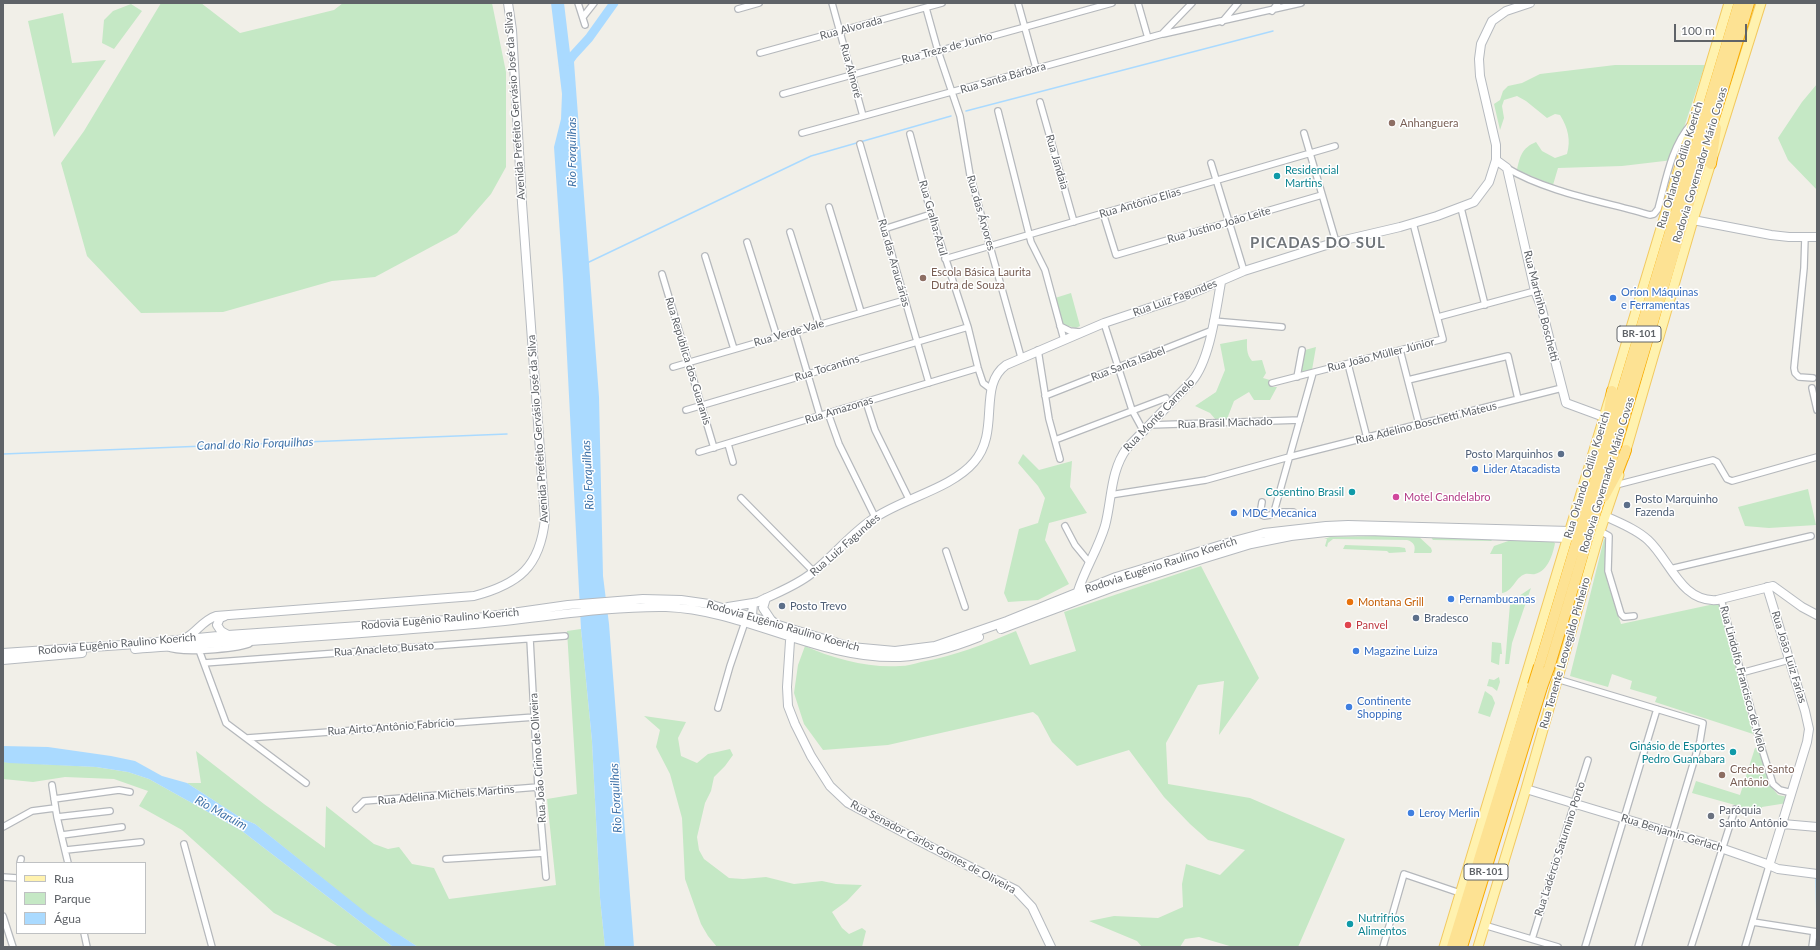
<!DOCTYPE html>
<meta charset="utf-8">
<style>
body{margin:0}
#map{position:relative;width:1820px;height:950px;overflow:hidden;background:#f1efe8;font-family:Lato,sans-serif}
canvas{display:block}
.frame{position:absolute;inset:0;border:4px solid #5f6368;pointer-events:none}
.legend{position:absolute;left:16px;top:862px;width:130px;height:72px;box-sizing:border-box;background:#fff;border:1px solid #bfc1c3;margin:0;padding:5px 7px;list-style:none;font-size:12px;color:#5f6368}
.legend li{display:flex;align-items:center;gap:8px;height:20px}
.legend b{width:20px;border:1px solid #bfc1c3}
.scale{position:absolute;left:1674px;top:24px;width:73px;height:18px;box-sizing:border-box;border:2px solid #5f6368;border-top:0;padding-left:5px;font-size:12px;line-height:14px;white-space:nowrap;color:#5f6368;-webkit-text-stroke:3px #fff;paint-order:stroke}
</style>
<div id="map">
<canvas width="1820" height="950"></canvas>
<div class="frame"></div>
<ul class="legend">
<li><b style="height:5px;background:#fff2af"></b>Rua</li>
<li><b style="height:11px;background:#c5e8c5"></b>Parque</li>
<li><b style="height:11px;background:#aadaff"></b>Água</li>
</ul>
<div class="scale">100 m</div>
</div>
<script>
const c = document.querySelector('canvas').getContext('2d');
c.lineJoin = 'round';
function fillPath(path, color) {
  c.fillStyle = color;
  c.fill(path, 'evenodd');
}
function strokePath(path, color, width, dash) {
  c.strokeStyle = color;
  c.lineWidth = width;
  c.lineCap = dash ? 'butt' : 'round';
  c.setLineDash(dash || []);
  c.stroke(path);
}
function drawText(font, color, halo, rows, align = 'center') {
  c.font = font + ' Lato,sans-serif';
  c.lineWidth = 3;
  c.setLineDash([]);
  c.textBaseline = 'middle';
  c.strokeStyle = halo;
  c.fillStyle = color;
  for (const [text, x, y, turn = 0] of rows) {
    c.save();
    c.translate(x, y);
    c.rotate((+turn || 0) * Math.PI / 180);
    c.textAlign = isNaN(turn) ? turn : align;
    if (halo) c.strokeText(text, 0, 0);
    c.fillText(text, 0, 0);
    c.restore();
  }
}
fillPath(new Path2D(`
 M161 3H201L240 33 334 10 343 3H492L506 72V167L491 194 457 233 375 277 332 281 223 312 141 313 87 256 61 163 84 131Z
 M131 4 142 11 114 49 102 43 104 20 113 11Z
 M63 13 72 63 106 60 54 137 28 21Z
 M1615 65H1705L1673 160 1622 166 1558 168 1553 185 1517 170C1520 156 1522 148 1536 142L1542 151 1555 158 1567 154C1571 140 1568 128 1560 115L1555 114 1547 118 1526 101 1517 96 1504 100 1502 106 1504 118 1500 130 1494 104 1500 100 1503 91 1508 86 1522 83 1540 74Z
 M1817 84V190L1788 160 1778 138 1802 102Z
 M1071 293 1080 326 1076 328 1060 324 1055 298Z
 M1247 339C1247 347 1246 354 1252 361L1262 360 1266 373 1263 378 1270 380V387H1277L1270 400H1254L1249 392 1234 401 1227 419 1216 420 1210 413 1195 406 1216 392 1225 370 1220 344Z
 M1316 347 1312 370 1301 373 1305 350Z
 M1023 454 1039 470 1072 461 1070 487 1087 513 1049 523 1045 540 1069 584 1038 600 1008 602 1004 593 1019 529 1038 523 1045 498 1038 486 1018 463Z
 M1808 489 1816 525 1769 528 1745 526 1738 507Z
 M1417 535 1431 548 1432 551 1431 553H1414C1416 546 1414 542 1407 540L1333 539 1328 543 1327 547 1325 546 1327 539H1324L1330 537Z
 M1430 536 1496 537 1491 541 1433 540Z
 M1514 539 1551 540 1555 543C1553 554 1548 571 1535 574 1531 575 1527 572 1523 575 1515 579 1512 592 1502 593V554H1490L1494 546Z
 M1604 539 1606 540 1607 581 1621 624 1719 603 1753 734 1655 702 1657 697 1630 689 1632 681 1612 674 1608 687 1570 676Z
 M1345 545 1399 547 1405 548 1406 552 1389 553 1387 551 1343 549Z
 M1201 566 1259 678 1219 735 1224 681 1198 685 1166 743 1168 784 1250 798 1345 839 1298 947H1233L1199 937 1185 939 1180 947H1142L1137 941 1089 921 1114 916 1158 918 1183 907 1182 884 1186 864 1220 875 1245 850 1208 840 1190 824 1164 797 1129 750 1077 766 1052 742 1038 716 1033 712 888 745 823 750 804 724 794 693 798 665 805 646C834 659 868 668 900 666 907 666 914 664 921 662 954 656 985 644 1016 631L1030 665 1076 651 1064 612Z
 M1531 588 1512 643 1509 664H1505L1510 604 1516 598Z
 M581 629 592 741 600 898 605 947H418L369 916 255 824 241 818 187 783H201L196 751 264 804 325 848 326 806 374 844 388 849 399 847 412 864 434 868 449 899 556 885 547 799 577 794 567 631Z
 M1492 642 1501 643 1502 654H1500L1499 665 1491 662Z
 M1499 677 1500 682 1497 691 1492 687 1487 686 1489 679 1494 680Z
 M1485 691 1492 696 1495 703 1490 717 1478 713Z
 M644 716 686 722 678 738 681 756 697 763 708 754 730 749 733 755 725 766 714 777 711 791 705 803 697 837 699 850 704 859 729 878 743 879 766 877 794 884 822 881 836 884 862 885 847 901 832 912 842 928 849 934 862 928 866 931 862 947H717L708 936 701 924 685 879 682 818 670 774 656 747 660 730Z
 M1755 748 1760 749 1773 789 1778 795 1788 797 1787 803 1762 807 1760 812 1692 793 1696 781 1740 795Z
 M3 762 96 767 128 772 149 779 242 831 393 947H339L274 913 182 830 139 806 148 791 114 779 65 777 33 782 3 779Z`), '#c5e8c5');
fillPath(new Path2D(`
 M551 3H564L570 53 574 51 577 57 574 62 599 397 603 576 609 624 634 947H605L600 898 592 741 581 629 563 279 554 147 561 119 562 94Z
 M3 746 48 747 111 756 135 761 162 776 187 783 241 818 255 824 369 915 418 947H393L242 831 149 779 128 772 96 767 9 763 3 762Z`), '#aadaff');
strokePath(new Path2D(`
 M966 111 1273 31
 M587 263 811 156 951 116
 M3 454 507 434
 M1817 871V865
 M1816 877 1817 919`), '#aadaff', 1.5);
strokePath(new Path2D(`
 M568 61 589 38 614 3`), '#aadaff', 9);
const street = new Path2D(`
 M578 3 585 25
 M832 3 863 116
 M1018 3 1036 68
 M1138 3 1148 38
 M926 8 938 51 960 116 970 175 1021 357
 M738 9 759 3
 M1272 11 1278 3
 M583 17 594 3
 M1222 22 1238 3
 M1163 34 1301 3
 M760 53 942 3
 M783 94 1112 3
 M1040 102 1074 222
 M998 111 1031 242 1045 270 1064 340
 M802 133 1162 34 1192 3
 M1304 133 1336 242
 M910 134 931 214 968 327 978 368 983 383 991 389
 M860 144 929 383
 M1211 163 1244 271
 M1507 168C1546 192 1606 202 1650 215L1654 214 1658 209C1666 180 1671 147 1691 124
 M829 207 861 312
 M1461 208 1485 305
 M1103 213 1116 255 1322 195
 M884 229 931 214
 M790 232 819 325
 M1805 237 1804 268 1794 368 1795 373 1799 377 1813 378
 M747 242 777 337
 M705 256 734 349
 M945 259 1335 146
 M662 274 714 448
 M1438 317 1535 291
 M1213 321 1282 327
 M1104 323 1132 410 1144 432
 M1060 326 1070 331 1080 332
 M795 331 820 416
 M1038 350 1049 419 1060 459
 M1400 350 1419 424
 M1348 364 1367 438
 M673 367 905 300
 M1297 377 1302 350
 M1408 380 1508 356 1518 399
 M1272 383 1443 339 1413 223
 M1812 388 1817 410
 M1045 396 1210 331
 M866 402 875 430 909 499
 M686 410 968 327
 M828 413 839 444 875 517
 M1150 425 1300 420
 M1055 440 1166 398
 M728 444 733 462
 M699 452 978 368
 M1616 485 1713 460 1717 462 1727 479 1732 481 1817 457
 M1110 495 1206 480 1289 457 1562 388
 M741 498 814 572
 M1262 502 1260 514 1264 516 1271 515 1274 512 1313 373
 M1274 512H1293
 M1065 526 1075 545 1089 562
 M1600 531 1609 536 1608 571 1621 614 1624 617 1634 616
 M946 551 965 607
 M1670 569 1811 536
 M1721 599 1761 746 1773 784 1780 790 1792 793
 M530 639 538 787 546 877
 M167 647C181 654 235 649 249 644
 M199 650 226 723 306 783
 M204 663 565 636
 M1741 673 1789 660
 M1557 679 1703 723 1700 741 1638 947
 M718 708 730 666 745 622
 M247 738 535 717
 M52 785 57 817 68 863
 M54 799 119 790 130 792
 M356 809 364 801 538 787
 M57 817 110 811
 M3 827 32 811 55 808
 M62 835 122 827
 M184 844 212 947
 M66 850 141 842
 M446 859 544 853
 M20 863 21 859
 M3 877 17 878
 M3 916 13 947
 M1753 922 1817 932
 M1484 925 1558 947
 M84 933 87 947
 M1532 939 1588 760
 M1383 947 1404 874 1460 893
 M1585 947 1657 709
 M1691 947 1735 809
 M1745 947 1769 866
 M1812 947 1814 932`);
const secondary = new Path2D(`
 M1496 160 1507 168 1535 291 1541 306 1566 403 1604 417
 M1693 220 1771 235 1789 237H1817
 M1605 516C1620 523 1636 529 1648 540 1670 560 1681 603 1717 600L1773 586 1802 607 1817 615
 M1767 587 1805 711 1809 729 1807 742 1769 866
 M1078 591C1085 569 1098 549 1105 526 1112 500 1110 471 1127 448L1192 381C1210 360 1216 310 1221 282
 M766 598 763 608 771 620 776 624
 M728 607 753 603
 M225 616 220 618 217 625 221 631 228 635
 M748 620 752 616 753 603 758 602C776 593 796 586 812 573 834 556 852 532 876 517 905 498 952 488 974 462 1001 431 977 386 1006 365L1104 323 1188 295 1244 271 1336 242 1400 227 1437 216 1474 202 1489 182 1496 160V145L1480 76 1479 59 1481 44 1492 21 1506 11 1530 3
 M1001 629 1111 588 1202 559 1251 544 1291 536 1326 532 1368 531 1568 538
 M793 632 790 641 787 687 788 706 795 724 811 756 830 786 848 803 929 846 1016 890 1032 907 1051 947
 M186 638C197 632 203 620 216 616L474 596C519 584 540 567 545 519L522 203 512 30 508 3
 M135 649C248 641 361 634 474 624 537 619 602 606 666 607 746 610 819 660 900 657 928 655 954 647 979 637
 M3 653 137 644 228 635 477 618 568 605 643 599 681 600 709 604 851 647 895 651 935 646 1007 621 1116 577 1234 541 1264 533 1326 526 1348 525 1570 531
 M3 660 82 653
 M1526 789 1715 846 1764 863 1778 869 1817 874
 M1783 824 1817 827`);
const primary = new Path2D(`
 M1624 457 1693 220 1761 3
 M1444 947 1729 3
 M1478 947 1526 789 1600 531 1619 475`);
const highway = new Path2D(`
 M1711 164 1716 128
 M1608 419 1612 391
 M1604 497 1618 471 1626 450
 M1539 666 1739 3
 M1549 668 1749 3
 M1452 947 1533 685
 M1462 947 1542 687`);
strokePath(street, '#b5b8bc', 8);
strokePath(secondary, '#b6babf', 10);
strokePath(primary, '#f2c960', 11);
strokePath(highway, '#f9ab00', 12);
strokePath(street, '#fff', 5.5);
strokePath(secondary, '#fff', 8);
strokePath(primary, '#fff2af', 9);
strokePath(highway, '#fde293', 10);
const highwayBridge = new Path2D(`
 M1533 685 1539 666
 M1542 687 1549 668`);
strokePath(highwayBridge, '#f9ab00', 12, []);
strokePath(highwayBridge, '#fde293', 10);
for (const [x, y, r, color] of [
 [1392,123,4,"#8d6e63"],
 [1277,176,4,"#0f9aa8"],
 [923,278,4,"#8d6e63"],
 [1613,298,4,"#3f7fe0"],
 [1561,454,4,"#5c6f8a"],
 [1475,469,4,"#3f7fe0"],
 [1352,492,4,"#0f9aa8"],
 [1396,497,4,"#d1479c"],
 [1627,505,4,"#5c6f8a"],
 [1234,513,4,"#3f7fe0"],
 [1451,599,4,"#3f7fe0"],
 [1350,602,4,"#e8710a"],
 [782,606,4,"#5c6f8a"],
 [1416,618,4,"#5c6f8a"],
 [1348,625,4,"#e0444e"],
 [1356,651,4,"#3f7fe0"],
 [1349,707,4,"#3f7fe0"],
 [1733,752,4,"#0f9aa8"],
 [1722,775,4,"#8d6e63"],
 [1411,813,4,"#3f7fe0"],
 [1711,816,4,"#6b7280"],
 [1350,924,4,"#0f9aa8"]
]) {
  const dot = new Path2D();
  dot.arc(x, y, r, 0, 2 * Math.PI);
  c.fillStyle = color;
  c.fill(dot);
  strokePath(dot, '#fff', 1.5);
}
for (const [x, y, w] of [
 [1639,334,44],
 [1486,872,44]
]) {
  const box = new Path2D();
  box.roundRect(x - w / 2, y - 8, w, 16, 3);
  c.fillStyle = '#fff';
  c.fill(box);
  strokePath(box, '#5f6368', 1);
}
drawText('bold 10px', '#5f6368', null, [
 ["BR-101",1639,334],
 ["BR-101",1486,872]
]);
drawText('11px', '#5f6368', '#fff', [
 ["Rua Alvorada",851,28,-15],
 ["Rua Treze de Junho",947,48,-15],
 ["Rua Aimoré",851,71,75],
 ["Rua Santa Bárbara",1003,78,-16],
 ["Avenida Prefeito Gervásio José da Silva",515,106,-94],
 ["Rua Jandaia",1057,162,74],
 ["Rua Orlando Odílio Koerich",1680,165,-73],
 ["Rodovia Governador Mário Covas",1700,165,-73],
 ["Rua Antônio Elias",1140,203,-16],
 ["Rua das Árvores",981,213,74],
 ["Rua Gralha-Azul",933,218,74],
 ["Rua Justino João Leite",1219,225,-16],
 ["Rua das Araucárias",894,263,74],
 ["Rua Luiz Fagundes",1175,298,-20],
 ["Rua Martinho Boschetti",1541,306,76],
 ["Rua Verde Vale",789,333,-16],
 ["Rua João Müller Júnior",1381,355,-14],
 ["Rua República dos Guaranis",688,361,73],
 ["Rua Santa Isabel",1128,364,-21],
 ["Rua Tocantins",827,368,-17],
 ["Rua Amazonas",839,410,-17],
 ["Rua Monte Carmelo",1159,415,-46],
 ["Rua Brasil Machado",1225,423,-2],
 ["Rua Adelino Boschetti Mateus",1426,423,-14],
 ["Avenida Prefeito Gervásio José da Silva",538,429,-94],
 ["Rua Orlando Odílio Koerich",1587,475,-73],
 ["Rodovia Governador Mário Covas",1607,475,-73],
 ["Rua Luiz Fagundes",845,545,-41],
 ["Rodovia Eugênio Raulino Koerich",1161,565,-18],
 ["Rodovia Eugênio Raulino Koerich",440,619,-5],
 ["Rodovia Eugênio Raulino Koerich",783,626,16],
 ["Rodovia Eugênio Raulino Koerich",117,644,-5],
 ["Rua Anacleto Busato",384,649,-4],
 ["Rua Tenente Leovegildo Pinheiro",1565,653,-74],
 ["Rua João Luiz Farias",1789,657,73],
 ["Rua Lindolfo Francisco de Melo",1743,679,75],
 ["Rua Airto Antônio Fabrício",391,727,-4],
 ["Rua João Cirino de Oliveira",538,758,-94],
 ["Rua Adelina Michels Martins",446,795,-5],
 ["Rua Benjamin Gerlach",1672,833,17],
 ["Rua Senador Carlos Gomes de Oliveira",933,847,28],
 ["Rua Ladércio Saturnino Porto",1560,849,-72]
]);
drawText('11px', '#785e54', '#fff', [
 ["Anhanguera",1400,123],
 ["Escola Básica Laurita",931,272],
 ["Dutra de Souza",931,285],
 ["Creche Santo",1730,769],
 ["Antônio",1730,782]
], 'left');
drawText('11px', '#0d838f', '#fff', [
 ["Residencial",1285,170],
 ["Martins",1285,183],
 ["Cosentino Brasil",1344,492,"right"],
 ["Ginásio de Esportes",1725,746,"right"],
 ["Pedro Guanabara",1725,759,"right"],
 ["Nutrifrios",1358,918],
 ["Alimentos",1358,931]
], 'left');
drawText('11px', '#366cbe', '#fff', [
 ["Orion Máquinas",1621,292],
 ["e Ferramentas",1621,305],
 ["Lider Atacadista",1483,469],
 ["MDC Mecanica",1242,513],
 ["Pernambucanas",1459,599],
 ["Magazine Luiza",1364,651],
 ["Continente",1357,701],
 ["Shopping",1357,714],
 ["Leroy Merlin",1419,813]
], 'left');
drawText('11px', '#4e5e75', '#fff', [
 ["Posto Marquinhos",1553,454,"right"],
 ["Posto Marquinho",1635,499],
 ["Fazenda",1635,512],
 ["Posto Trevo",790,606],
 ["Bradesco",1424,618]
], 'left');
drawText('11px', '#b23c85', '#fff', [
 ["Motel Candelabro",1404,497]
], 'left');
drawText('11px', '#c56008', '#fff', [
 ["Montana Grill",1358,602]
], 'left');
drawText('11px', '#be3a42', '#fff', [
 ["Panvel",1356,625]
], 'left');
drawText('11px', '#5b616d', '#fff', [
 ["Paróquia",1719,810],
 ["Santo Antônio",1719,823]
], 'left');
drawText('italic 12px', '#4174aa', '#fff', [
 ["Rio Forquilhas",572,152,-90],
 ["Canal do Rio Forquilhas",255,444,-2],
 ["Rio Forquilhas",588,475,-93],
 ["Rio Forquilhas",616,798,-93],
 ["Rio Maruim",221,813,29]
]);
c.letterSpacing = '1px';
drawText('bold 15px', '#70757a', '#fff', [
 ["PICADAS DO SUL",1318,243]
]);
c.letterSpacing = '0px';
</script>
